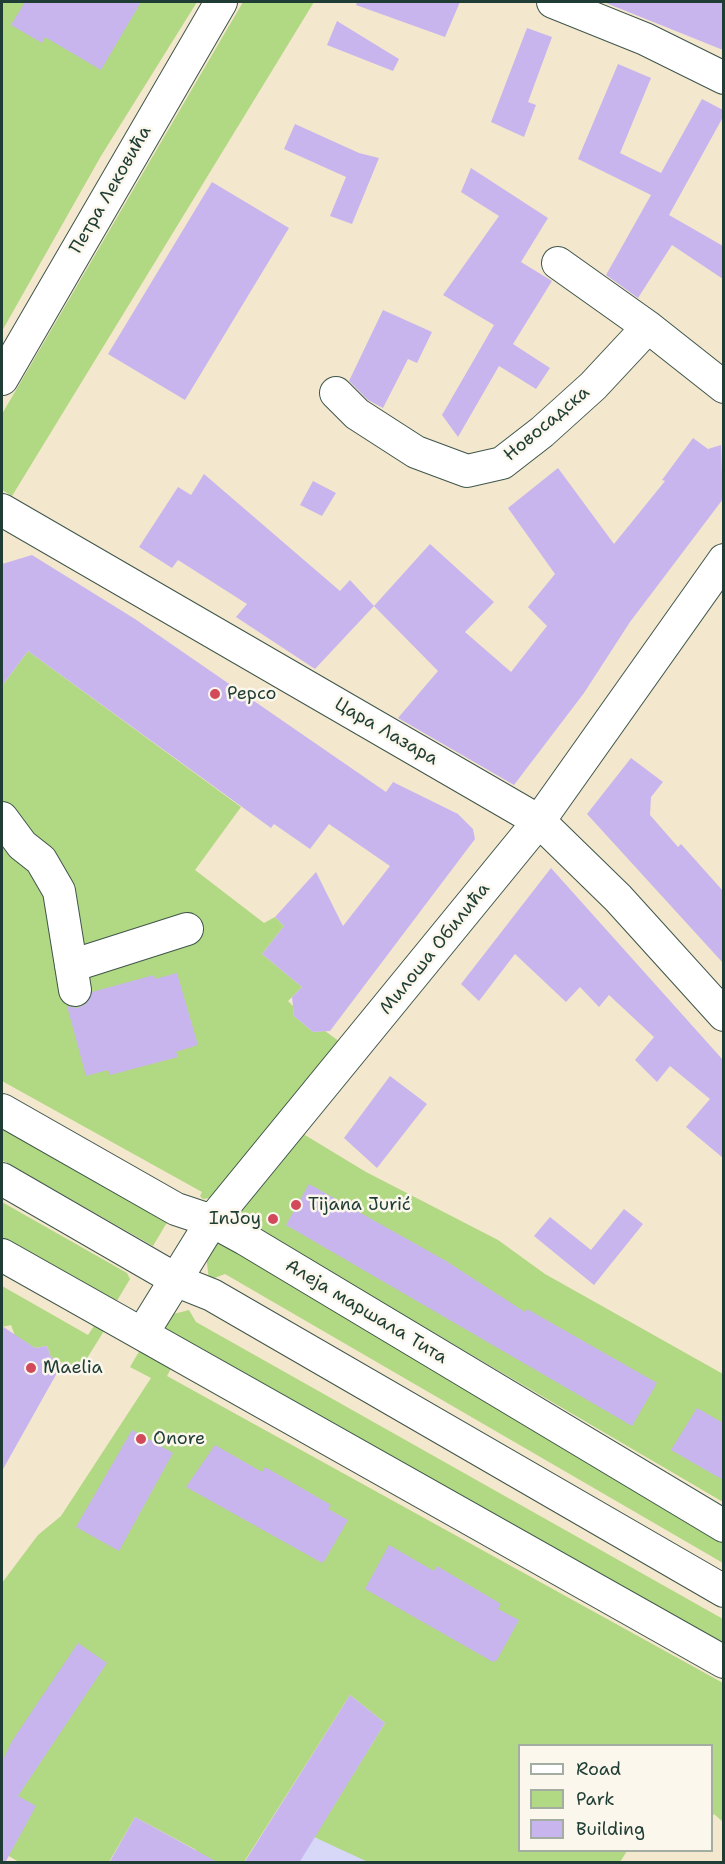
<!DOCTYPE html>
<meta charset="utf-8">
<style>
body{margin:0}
#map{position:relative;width:725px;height:1864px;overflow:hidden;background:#f3e7cd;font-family:"Shantell Sans",sans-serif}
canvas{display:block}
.frame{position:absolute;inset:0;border:3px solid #1f3d34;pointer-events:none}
.legend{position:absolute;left:518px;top:1744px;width:195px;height:108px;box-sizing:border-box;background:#fbf7ec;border:2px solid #a3ada2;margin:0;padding:8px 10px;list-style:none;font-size:18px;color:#1f3d34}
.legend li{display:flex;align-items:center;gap:12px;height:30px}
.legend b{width:30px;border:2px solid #a3ada2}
</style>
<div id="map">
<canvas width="725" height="1864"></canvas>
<div class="frame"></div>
<ul class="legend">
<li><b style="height:8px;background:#fff"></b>Road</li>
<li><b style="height:16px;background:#b1d882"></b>Park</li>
<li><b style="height:16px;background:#c9b5ee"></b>Building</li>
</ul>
</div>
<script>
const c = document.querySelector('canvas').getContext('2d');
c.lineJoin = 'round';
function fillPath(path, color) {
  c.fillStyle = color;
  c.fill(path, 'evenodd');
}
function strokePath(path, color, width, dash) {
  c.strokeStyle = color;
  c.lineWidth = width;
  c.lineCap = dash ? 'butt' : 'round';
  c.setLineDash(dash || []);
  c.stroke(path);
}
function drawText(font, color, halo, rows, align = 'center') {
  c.font = font + ' "Shantell Sans",sans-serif';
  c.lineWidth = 5;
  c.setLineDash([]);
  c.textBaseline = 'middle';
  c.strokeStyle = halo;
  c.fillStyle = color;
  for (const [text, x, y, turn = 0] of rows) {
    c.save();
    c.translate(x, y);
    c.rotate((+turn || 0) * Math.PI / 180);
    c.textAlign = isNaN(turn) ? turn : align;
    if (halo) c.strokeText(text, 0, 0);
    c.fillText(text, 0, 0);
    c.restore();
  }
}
fillPath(new Path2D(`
 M314 1837 359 1856 368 1862H299Z`), '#d7d7f8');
fillPath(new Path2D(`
 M2 2H197L101 156 2 331Z
 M243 2H314L12 496 2 490V414Z
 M28 651 241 807 195 870 264 923 275 917 284 926 262 954 302 987 288 1001 293 1006 294 1016 313 1032 325 1031 351 1050 227 1195 203 1199 200 1196 202 1192 2 1081V686Z
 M2 1122 169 1219 153 1246 2 1160Z
 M295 1129 366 1172 498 1240 545 1274 723 1374V1502L253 1227 229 1208Z
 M2 1202 127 1273 130 1279 115 1304 2 1242Z
 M220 1229 723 1532V1563L225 1274 209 1280 205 1246Z
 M2 1286 88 1335 98 1320 109 1323 79 1371 51 1357 47 1346 35 1348 15 1336 11 1325 2 1327Z
 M189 1310 196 1322 723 1619V1655L148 1332 158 1318Z
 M144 1343 176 1359 167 1376 723 1683V1822L714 1814 712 1817V1746H520V1850L627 1851 620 1862H368L314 1837 385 1723 350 1695 244 1862H189L196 1850 135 1817 109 1862H19L2 1852V1583L38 1535 61 1516 151 1378 130 1367Z`), '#b1d882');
fillPath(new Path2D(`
 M25 2H141L101 70 45 37 42 43 11 25Z
 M357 2H460L445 37 356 5Z
 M606 2H723V50L606 3Z
 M337 21 399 59 393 71 327 45Z
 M527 28 552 37 528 102 536 105 524 137 491 122Z
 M618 64 651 78 620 153 661 173 702 99 723 110V117L669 215 723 246V279L672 245 638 298 606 275 651 195 578 159Z
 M295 124 359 153 379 158 352 224 330 216 346 177 284 149Z
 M471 168 548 218 521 262 552 281 513 344 550 368 536 389 499 366 458 437 442 415 494 325 443 295 499 216 461 192Z
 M212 182 289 228 185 400 108 354Z
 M383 310 432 332 417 363 408 359 383 408 368 400 349 381Z
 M693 438 708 449 721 445 723 499 630 622 584 693 514 785 398 718 438 671 374 606 430 544 494 602 465 632 511 672 547 626 528 607 555 574 508 508 558 468 614 544 665 481 662 480Z
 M204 474 340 591 350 580 374 606 315 669 236 617 247 604 178 560 172 568 139 547 178 487 191 495Z
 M313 481 336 493 322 516 300 505Z
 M32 555 135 619 386 792 393 782 458 814 473 829 475 839 330 1031 313 1032 294 1016 292 997 302 987 262 954 284 926 275 917 316 872 343 926 390 866 329 824 310 849 274 824 271 828 28 651 2 686V564Z
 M631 758 663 782 651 797 650 815 678 847 681 844 723 891V963L587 814Z
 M551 868 723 1060V1158L686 1127 710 1099 670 1066 657 1082 635 1060 654 1037 609 995 599 1007 580 987 566 1002 515 954 479 1001 461 984Z
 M177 973 198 1045 176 1052 178 1057 110 1075 108 1070 86 1076 67 1006 77 1008 86 1004 92 992 154 975 155 979Z
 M390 1076 427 1104 377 1168 344 1138Z
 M309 1184 446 1261 525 1312 527 1309 657 1383 632 1426 286 1225Z
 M624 1209 643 1224 594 1285 534 1236 550 1217 591 1250Z
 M2 1326 35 1348 47 1346 51 1357 62 1364 2 1471Z
 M697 1408 723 1423V1480L671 1450Z
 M132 1430 173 1453 119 1551 76 1527Z
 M215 1445 262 1472 265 1467 331 1505 328 1509 348 1520 325 1560 322 1563 186 1487Z
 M389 1545 434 1571 437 1566 501 1604 498 1609 519 1620 497 1660 493 1662 365 1589Z
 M78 1643 107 1663 18 1796 36 1806 5 1863H2V1762L12 1741Z
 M350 1695 385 1723 299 1863H244Z
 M135 1817 219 1863H109Z`), '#c9b5ee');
const minor = new Path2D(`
 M553 2 645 39 724 78
 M558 263 648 327 724 387
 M2 379 221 2
 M336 393 357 414 416 452 467 471 502 463 542 432 593 386 648 327
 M2 510 539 821 618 898 724 1015
 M2 818 22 845 41 860 59 891 75 990
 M71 966 187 929
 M2 1110 176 1209 212 1221 245 1239 724 1526
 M2 1179 182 1283 212 1295 724 1591
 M2 1255 724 1662
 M142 1334 212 1221 539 821 724 560`);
strokePath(minor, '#3f564b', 34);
strokePath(minor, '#fff', 32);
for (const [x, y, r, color] of [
 [215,694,6,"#d1495b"],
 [296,1205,6,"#d1495b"],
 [273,1219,6,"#d1495b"],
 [31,1368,6,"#d1495b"],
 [141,1439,6,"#d1495b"]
]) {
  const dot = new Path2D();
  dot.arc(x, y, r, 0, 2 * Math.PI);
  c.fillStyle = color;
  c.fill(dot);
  strokePath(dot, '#fbf7ec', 2);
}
drawText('18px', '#1f3d34', '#fbf7ec', [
 ["Петра Лековића",111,190,-60],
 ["Новосадска",547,424,-40],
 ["Цара Лазара",386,732,30],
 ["Милоша Обилића",435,949,-51],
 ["Алеја маршала Тита",366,1312,31]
]);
drawText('18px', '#1f3d34', '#fbf7ec', [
 ["Pepco",227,694],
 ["Tijana Jurić",308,1205],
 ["InJoy",261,1219,"right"],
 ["Maelia",43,1368],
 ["Onore",153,1439]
], 'left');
</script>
